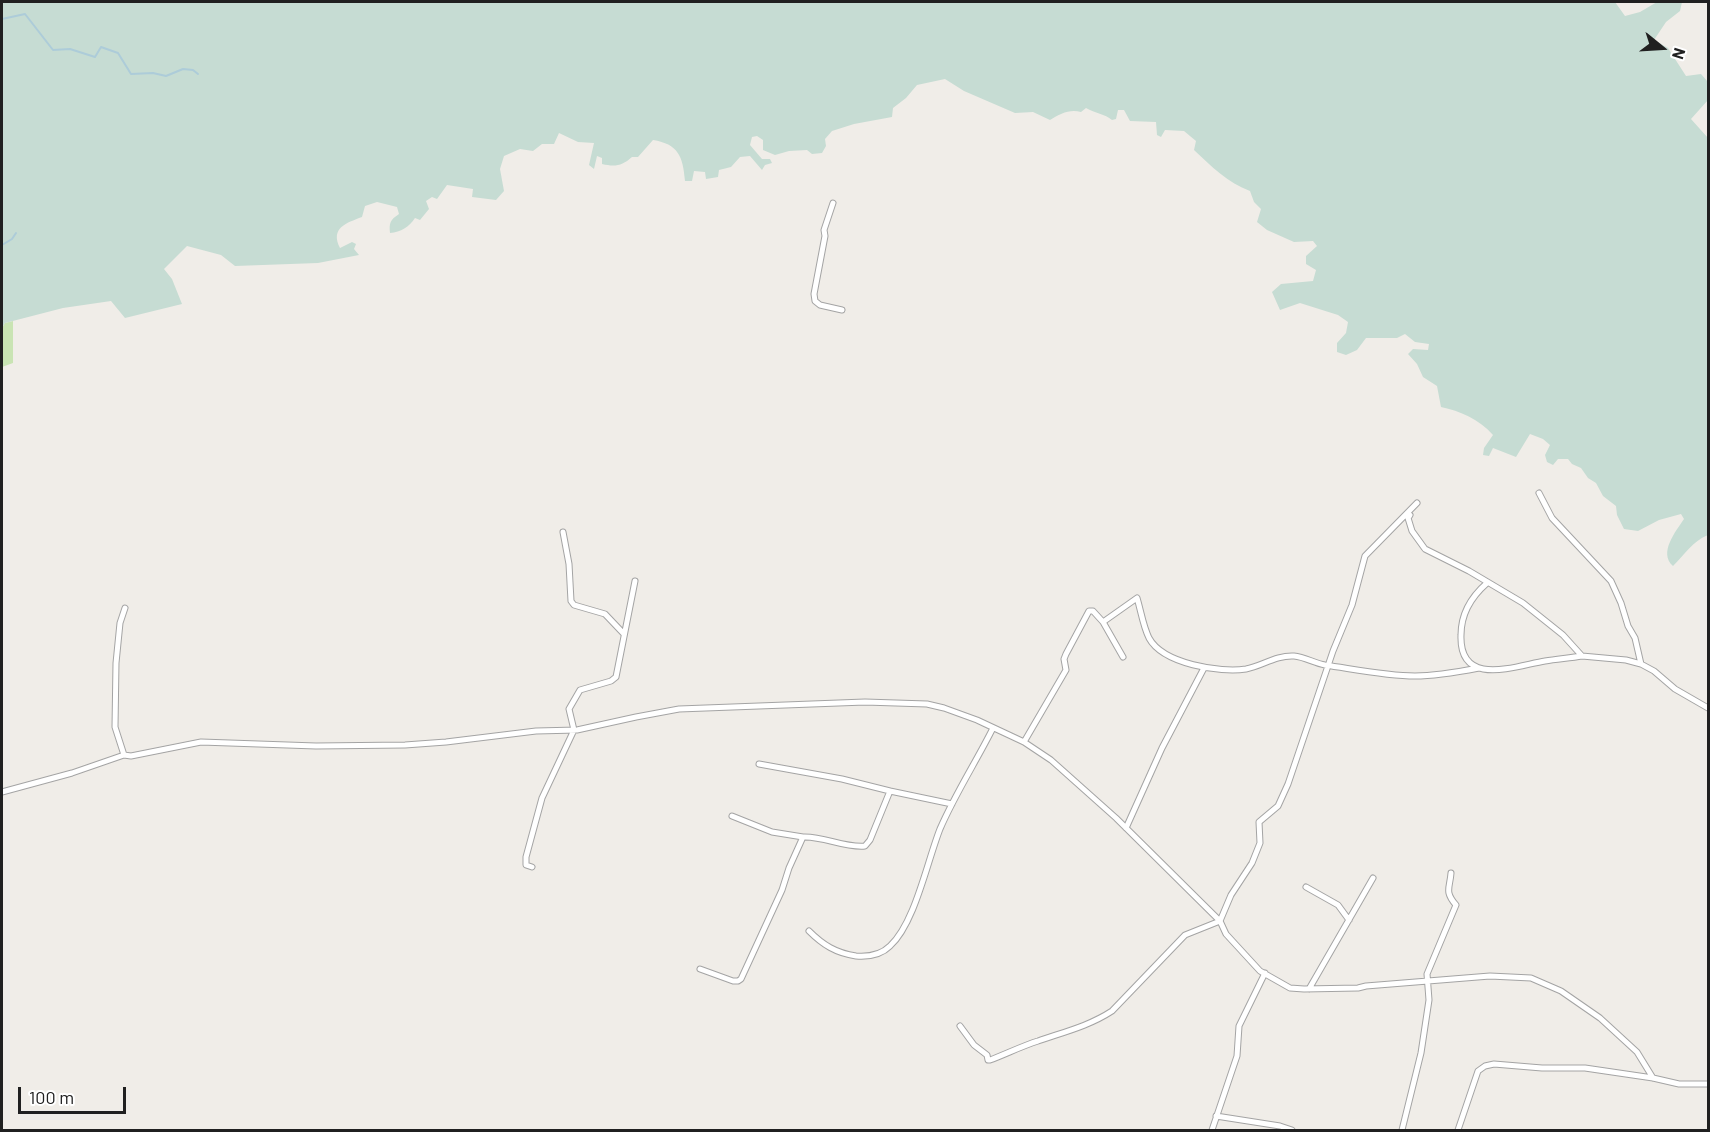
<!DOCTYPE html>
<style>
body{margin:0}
#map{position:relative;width:1710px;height:1132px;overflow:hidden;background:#f0ede8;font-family:Barlow,sans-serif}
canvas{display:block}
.frame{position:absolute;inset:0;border:3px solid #202020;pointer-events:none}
.north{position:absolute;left:1632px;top:18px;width:60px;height:60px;-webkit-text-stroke:4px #fff;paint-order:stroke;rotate:108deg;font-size:16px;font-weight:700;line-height:24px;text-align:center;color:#202020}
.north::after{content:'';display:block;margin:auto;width:21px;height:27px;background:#202020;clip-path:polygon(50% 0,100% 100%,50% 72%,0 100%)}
.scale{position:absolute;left:18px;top:1087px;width:108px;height:27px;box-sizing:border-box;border:3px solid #202020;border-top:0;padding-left:8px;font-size:18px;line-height:21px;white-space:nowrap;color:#202020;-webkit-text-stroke:4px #fff;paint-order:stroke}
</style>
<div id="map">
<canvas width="1710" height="1132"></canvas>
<div class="frame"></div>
<div class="north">N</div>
<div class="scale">100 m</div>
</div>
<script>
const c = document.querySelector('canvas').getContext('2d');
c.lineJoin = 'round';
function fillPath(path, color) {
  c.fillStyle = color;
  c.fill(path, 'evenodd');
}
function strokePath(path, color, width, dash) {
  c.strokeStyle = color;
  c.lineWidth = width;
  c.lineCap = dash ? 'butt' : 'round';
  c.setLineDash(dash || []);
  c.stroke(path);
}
fillPath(new Path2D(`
 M13 321V363L2 367V328L5 323Z`), '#c9e4b3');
fillPath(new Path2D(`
 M2 2H1615L1625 16 1640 12 1657 2H1682L1680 11 1666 22 1654 40 1668 48 1686 76 1701 74 1708 82V100L1691 119 1708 138V535C1693 541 1685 554 1673 566 1658 553 1676 531 1684 519L1681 514 1659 520 1638 531 1624 529 1617 515 1616 506 1603 496 1596 483 1588 478 1581 468 1572 464 1568 459H1558L1553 465 1547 462 1545 455 1550 445 1543 439 1530 434 1516 457 1493 448 1489 456 1483 455 1484 448 1493 435C1479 419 1460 411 1441 407L1437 386 1423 377 1417 364 1408 354 1413 349 1428 350 1429 344 1415 342 1405 334 1397 338H1366L1357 350 1346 355 1337 352V343L1346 333 1348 322 1338 315 1300 303 1280 310 1272 292 1281 284 1313 281 1316 270 1306 264V256L1317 246 1313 241 1294 242 1267 230 1257 222 1261 209 1254 202 1250 191C1228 183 1211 166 1194 150L1196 141 1184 131 1165 130 1161 137 1157 135 1156 122 1130 121 1124 110H1118L1116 119 1112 120C1105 114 1095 113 1086 108L1081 112C1069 109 1060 114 1050 120L1033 112 1015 113 964 91 945 79 917 85 906 98 893 108 892 117 854 124 832 131 825 139 826 146 822 153 812 154 807 150 789 151 775 155 763 150V140L757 136 752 137 750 145 762 159H770L772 163 765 165 762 170 750 156 740 157 731 167 719 170 718 177 706 179 705 172 694 171 692 181H685C683 156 678 144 653 140L638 157H632C622 166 615 167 602 164V158L597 156 594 169 589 165 594 143 578 142 559 133 554 144H542L533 151 520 149 504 156 500 169 504 191 496 200 472 197 473 189 447 185 437 199 432 197 426 201 429 209 420 220 415 218C409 227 401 232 390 233 389 223 390 220 399 214L397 207 377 202 365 206 362 217C346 223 330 228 340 248L352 242 356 244 354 249 359 255 318 263 235 266 221 255 187 246 164 269 172 279 182 304 125 318 111 301 63 308 5 323 2 328Z`), '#c6dcd3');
strokePath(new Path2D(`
 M2 19 25 14 53 50 70 49 95 57 101 47 118 53 131 74 153 73 166 76 183 69 193 70 198 74
 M2 245 12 239 16 233`), '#adccd9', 2);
const minor = new Path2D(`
 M833 203 824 230 825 236 814 294 815 301 820 305 842 310
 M1539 493 1552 518 1611 581 1621 603 1628 626 1635 638 1641 664
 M1410 515 1408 518 1412 531 1425 549 1469 571 1523 603 1563 635 1582 656 1626 660 1641 664 1654 671 1675 689 1708 708
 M563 532 569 564 571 601 574 605 605 614 624 634
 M1487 583C1471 597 1461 613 1461 635 1459 688 1515 666 1545 661 1557 659 1570 658 1582 656
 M1103 622 1137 598C1141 611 1143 626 1149 638 1163 664 1220 673 1246 669 1262 666 1276 655 1294 656 1305 657 1314 663 1325 665 1353 669 1386 676 1415 676 1436 676 1458 672 1479 668
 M1024 742 1066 670 1064 659 1066 654 1089 611H1093L1103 622 1123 657
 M124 755 115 727 116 663 120 623 125 608
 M759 764 842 779 890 791
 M2 792 72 773 124 755 131 756 201 742 316 746 405 745 446 742 536 731 577 730 636 717 679 709 865 702 927 704 944 708 977 720 1024 742 1051 760 1116 818 1220 921 1226 934 1260 971 1290 988 1304 989 1358 988 1366 986 1490 976 1531 978 1561 991 1600 1018 1637 1052 1653 1078
 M732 816 772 832 803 837
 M1126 828 1162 748 1204 668
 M532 867 526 865V857L542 798 574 730 569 709 580 690 611 681 616 677 635 581
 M1306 887 1338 905 1349 920
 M809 931C823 945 836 953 856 956 869 957 881 955 890 946 915 923 927 862 940 829 955 794 976 762 993 728
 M700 969 733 981H738L741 979 782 890 789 868 803 837C824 836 844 848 865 846L870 840 890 791 952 804
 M1309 989 1373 878
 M960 1026 974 1045 987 1055 988 1060H990C1006 1054 1022 1046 1038 1041 1064 1032 1089 1026 1112 1011L1185 935 1220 921 1231 895 1252 863 1260 843 1259 822 1278 806 1288 784 1333 651 1352 605 1365 556 1417 503
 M1216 1116 1280 1126 1292 1130
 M1212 1130 1237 1056 1239 1026 1265 973
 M1402 1130 1421 1053 1429 1000 1427 974 1456 905C1444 891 1450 888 1451 873
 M1458 1130 1478 1071 1485 1066 1494 1064 1542 1068H1585L1653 1078 1679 1084H1708`);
strokePath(minor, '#a4a4a4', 7);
strokePath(minor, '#fff', 5);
</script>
